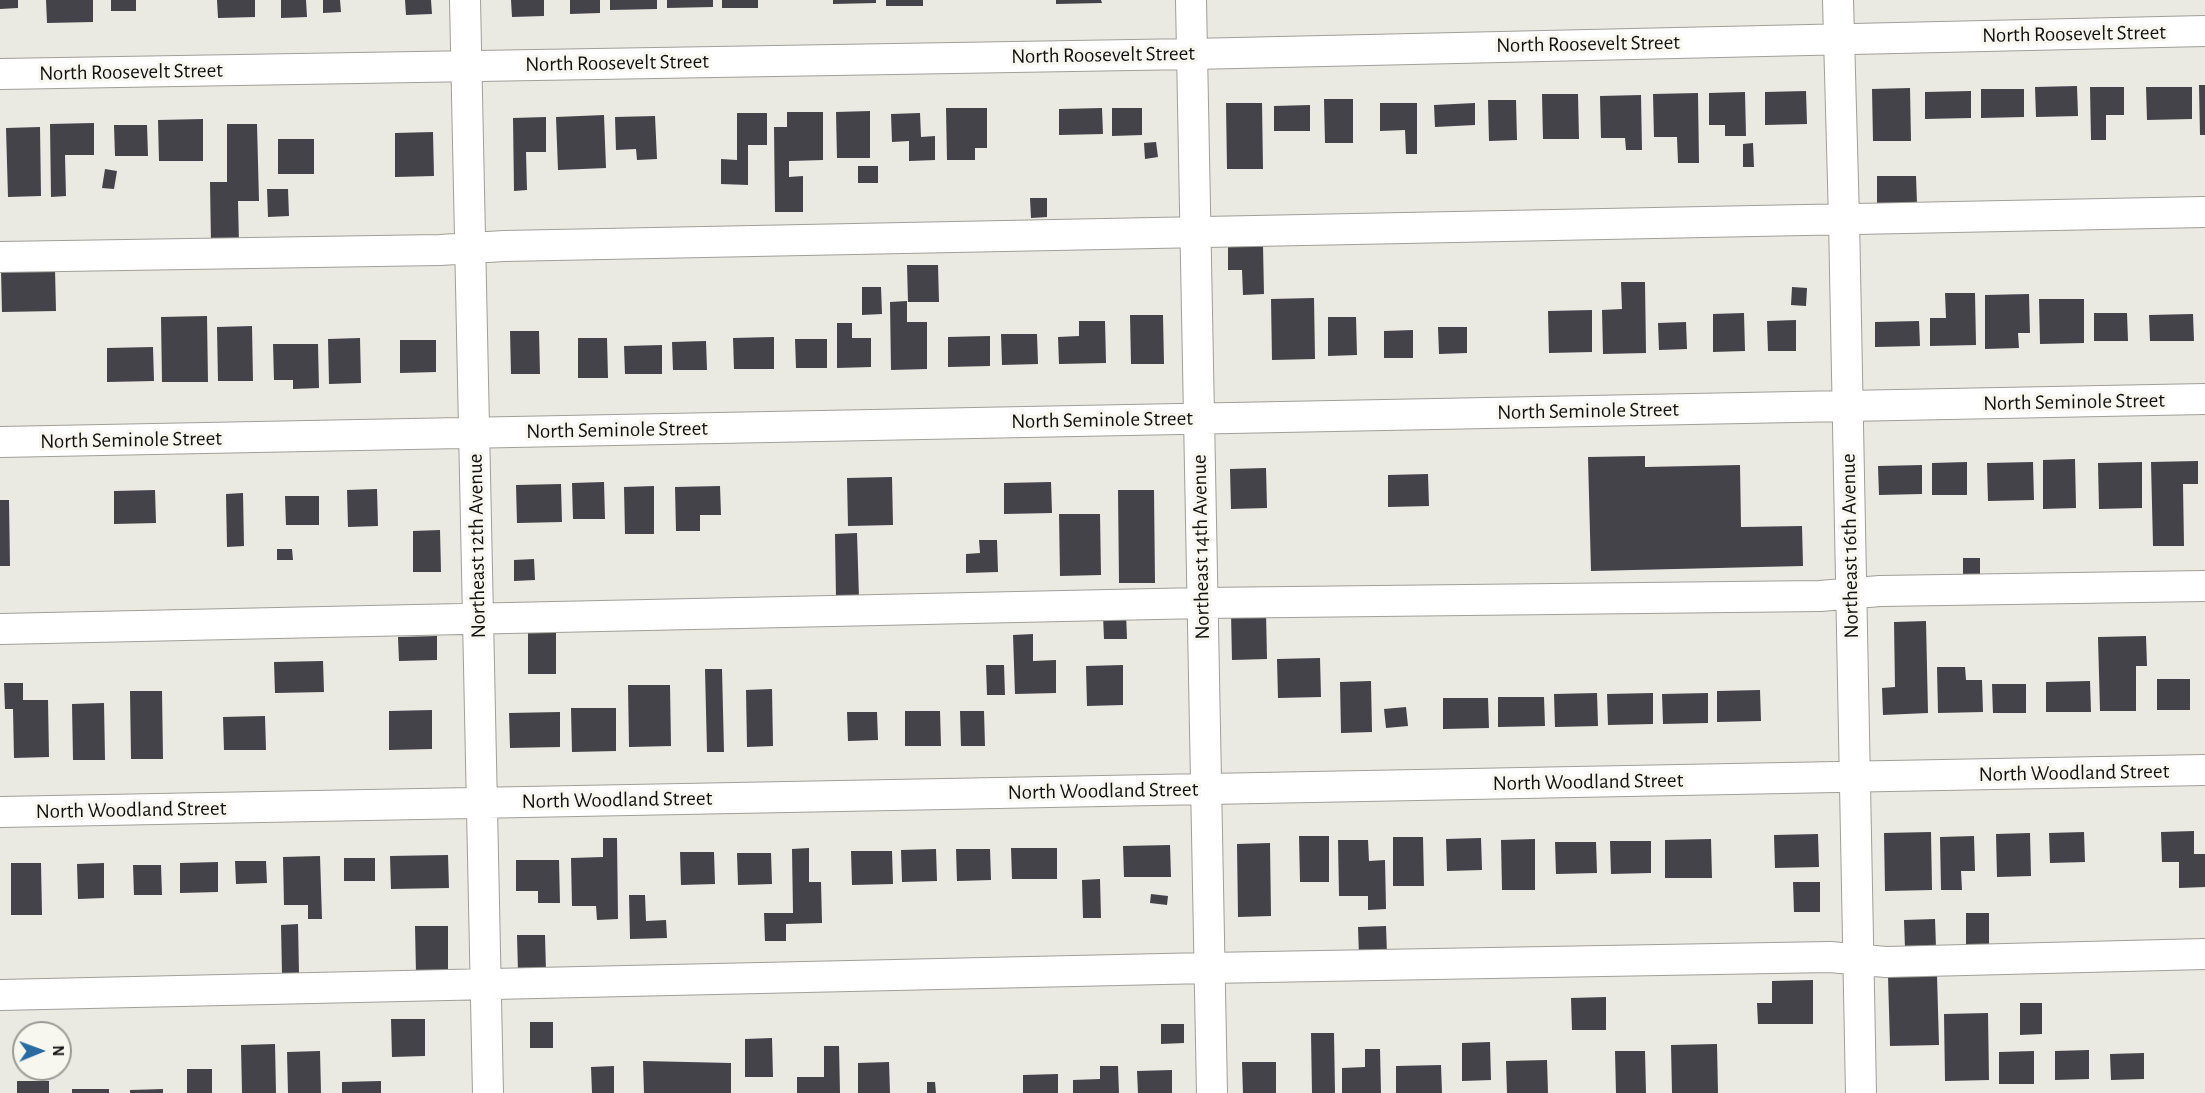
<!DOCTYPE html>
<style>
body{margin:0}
#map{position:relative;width:2205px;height:1093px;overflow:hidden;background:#eae9e2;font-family:"Alegreya Sans",sans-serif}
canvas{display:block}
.north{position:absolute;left:12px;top:1021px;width:60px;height:60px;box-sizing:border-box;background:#f7f6ef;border:2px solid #9c9b96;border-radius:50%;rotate:89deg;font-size:16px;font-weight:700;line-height:24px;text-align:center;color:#141311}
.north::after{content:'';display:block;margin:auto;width:21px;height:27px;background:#2a6ca1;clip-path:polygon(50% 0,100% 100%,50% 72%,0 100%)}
</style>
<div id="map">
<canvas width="2205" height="1093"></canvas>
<div class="north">N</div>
</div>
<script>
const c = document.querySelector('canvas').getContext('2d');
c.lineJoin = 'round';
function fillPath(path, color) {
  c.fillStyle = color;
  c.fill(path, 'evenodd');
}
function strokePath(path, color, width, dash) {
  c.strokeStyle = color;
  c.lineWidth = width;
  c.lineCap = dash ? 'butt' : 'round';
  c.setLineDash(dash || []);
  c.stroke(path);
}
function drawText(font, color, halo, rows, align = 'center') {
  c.font = font + ' "Alegreya Sans",sans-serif';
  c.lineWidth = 6;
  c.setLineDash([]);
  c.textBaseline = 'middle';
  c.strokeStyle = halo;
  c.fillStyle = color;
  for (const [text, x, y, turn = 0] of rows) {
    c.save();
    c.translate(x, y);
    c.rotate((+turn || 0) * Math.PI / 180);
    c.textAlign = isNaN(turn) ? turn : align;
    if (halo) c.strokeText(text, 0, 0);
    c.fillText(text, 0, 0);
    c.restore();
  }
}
fillPath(new Path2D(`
 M0 0H18V8L0 9Z
 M46 0H93V22L47 23Z
 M111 0H136V11H111Z
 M217 0H255V17L218 18Z
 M281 0H306L307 17 281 18Z
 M323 0H340L341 12 323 13Z
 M405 0H431L432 14 406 15Z
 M511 0H544V16L512 17Z
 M570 0H600V13L570 14Z
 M610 0H657V9L610 10Z
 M667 0H713V7L667 8Z
 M722 0H758V8H722Z
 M833 0H876V3L833 4Z
 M886 0H923V6H886Z
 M1056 0H1101L1102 3 1056 4Z
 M2199 85H2205V135H2200Z
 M2077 86 2078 116 2036 117 2035 87Z
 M2090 87H2124V115H2106V140H2091Z
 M2146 87H2192V119L2147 120Z
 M1910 88 1911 141H1873L1872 89Z
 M1981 89H2024V117L1981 118Z
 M1806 91 1807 124 1765 125V92Z
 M1971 91V118L1925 119V92Z
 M1745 92 1746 136H1725V125H1709V93Z
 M1698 93 1699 163H1678L1677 137H1654L1653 94Z
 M1542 94H1578L1579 139H1543Z
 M1641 95 1642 150H1626L1625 138H1601L1600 96Z
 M1324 99H1353V143H1325Z
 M1488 100H1516L1517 140 1489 141Z
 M1226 103H1262L1263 169H1227Z
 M1380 103H1417V154H1406L1405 130 1380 131Z
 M1475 103V125L1435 127 1434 105Z
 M1310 105V131H1274V106Z
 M946 108H987V148H975V160H947Z
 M1102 108 1103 134 1059 135V109Z
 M1112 108H1142V135L1112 136Z
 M870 111V158H837L836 112Z
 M787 112H823V160L789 161V177L803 176V212H775L774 127H787Z
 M737 113H767V145H748V185L721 184V159L737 160Z
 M920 113 921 137 935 136V160L909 161V141L892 142 891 114Z
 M604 115 606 168 558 170 556 117Z
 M655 116 657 159 637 160 636 149 616 150 615 117Z
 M546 117V152H526L527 190 514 191 513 118Z
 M203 119V161H159L158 120Z
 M94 123V155H65L66 196 51 197 50 124Z
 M227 124H257L259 201H238L239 244H211L210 182H227Z
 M114 125H147L148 156H115Z
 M40 127 41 196 8 197 6 128Z
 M433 132 434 176 395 177V133Z
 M278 139H314V174H278Z
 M1156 142 1158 157 1145 159 1144 143Z
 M1753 143 1754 167H1743V144Z
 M858 166H878V183H858Z
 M105 169 117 171 114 189 102 188Z
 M1877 176H1916L1917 204 1877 205Z
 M267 189H288L289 216 268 217Z
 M1030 198H1047V217L1031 218Z
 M1263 245 1264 294 1243 295 1242 270H1228V246Z
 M907 265H938L939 302H908Z
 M55 269 56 311 2 312 1 270Z
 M1621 282H1645L1646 353 1603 354 1602 310 1622 309Z
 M862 287H881L882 314 862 315Z
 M1792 287 1807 288 1806 306 1791 305Z
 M1945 293H1975L1976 345 1930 346V318H1946Z
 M2029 294 2030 333H2018L2019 348 1985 349V295Z
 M1314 298 1315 359 1272 360 1271 299Z
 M2039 299H2084V343L2040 344Z
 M907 301V322H927V369L891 370 890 302Z
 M1592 310V352L1549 353 1548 311Z
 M1744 313 1745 351 1713 352V314Z
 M2094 313H2127L2128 341H2094Z
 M2193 314 2194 341H2150L2149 315Z
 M1130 315H1163L1164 364H1131Z
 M207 316 208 382H162L161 317Z
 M1328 317H1356L1357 355 1328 356Z
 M1796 320V351H1768L1767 321Z
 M1079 321H1105L1106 363 1059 364 1058 337 1079 336Z
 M1919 321 1920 346 1875 347V322Z
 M1686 322 1687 349 1659 350 1658 323Z
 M837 323H852V338H871V367L837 368Z
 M252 326 253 381H218L217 327Z
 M1438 327H1467V353L1439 354Z
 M1413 330V358H1384V331Z
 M510 331H539L540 374H511Z
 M1001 334H1037L1038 364 1002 365Z
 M990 336V366L948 367V337Z
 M774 337V369H734L733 338Z
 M360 338 361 383 329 384 328 339Z
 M578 338H607L608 378H578Z
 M795 339H827V368H796Z
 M400 340H436V372L400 373Z
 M706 341 707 370H673L672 342Z
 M273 344H318L319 388 293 389V380H274Z
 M662 345V374H625L624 346Z
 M153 347 154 381 107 382V348Z
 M1645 456V467L1740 465 1741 527 1802 526 1803 566 1591 571 1588 457Z
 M2075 459 2076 508 2043 509V460Z
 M2198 461V484H2183L2184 546H2153L2151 462Z
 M1967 462V495H1932V463Z
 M2033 462 2034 500 1988 501 1987 463Z
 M2142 462V508L2099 509 2098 463Z
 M1922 465V494L1879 495 1878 466Z
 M1266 468 1267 508 1231 509 1230 469Z
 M1428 474 1429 506 1388 507V475Z
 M892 477 893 525 848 526 847 478Z
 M604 482 605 519H573L572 483Z
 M1051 482 1052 513 1004 514V483Z
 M561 484 562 522 517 523 516 485Z
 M654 486V534H625L624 487Z
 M720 486 721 515H700V531H676L675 487Z
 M377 489 378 526 348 527 347 490Z
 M155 490 156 523 114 524V491Z
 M1118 490H1154L1155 583H1119Z
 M243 493 244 546 227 547 226 494Z
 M285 496H319V525H286Z
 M0 500H9L10 566H0Z
 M1059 514H1100L1101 575 1060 576Z
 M440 530 441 572H413V531Z
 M857 533 859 598H836L835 534Z
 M979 540H997L998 572 966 573V554L980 553Z
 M277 549H292L293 560H277Z
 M1963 558H1980V578H1963Z
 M534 559 535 580 514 581V560Z
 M1266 612 1267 659 1232 660 1231 613Z
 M1126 614 1127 639H1104L1103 615Z
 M1926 621 1928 713 1883 715 1882 688 1895 687 1894 622Z
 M528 633H556V674H528Z
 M1033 634V661L1056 660V693L1015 694 1013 635Z
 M437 636V660L399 661 398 637Z
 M2146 636 2147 666H2136V711H2100L2098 637Z
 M1320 658 1321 697 1278 698 1277 659Z
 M323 661 324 692 275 693 274 662Z
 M986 665H1004L1005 695H987Z
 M1123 665V705L1087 706 1086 666Z
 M1937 667H1965L1966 680H1982L1983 712 1938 713Z
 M705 669H722L724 752H707Z
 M2157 679H2190V710H2157Z
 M1371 681 1372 732 1341 733 1340 682Z
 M2090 681 2091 712H2046V682Z
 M4 683H23V700H48L49 757 14 758 13 709H5Z
 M1992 684H2026V713H1993Z
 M628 685H670L671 746 629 747Z
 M772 689 773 746 747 747 746 690Z
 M1760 690 1761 721 1717 722V691Z
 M130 691H162L163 759H131Z
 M1597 693 1598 726 1555 727 1554 694Z
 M1653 693V724L1608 725 1607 694Z
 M1708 693V723L1663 724 1662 694Z
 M1498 697H1544L1545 726 1498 727Z
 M1443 698H1488L1489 728 1443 729Z
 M104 703 105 760H73L72 704Z
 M1406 707 1408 726 1386 728 1384 709Z
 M571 708H616V751L572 752Z
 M432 710V749L389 750V711Z
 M905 711H940L941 746H905Z
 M960 711H984L985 746H961Z
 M560 712V747L510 748 509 713Z
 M847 712H877L878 740 848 741Z
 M265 716 266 750H224L223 717Z
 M2194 831V854H2205V887L2179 888V862H2162L2161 832Z
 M1931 832 1932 890 1885 891 1884 833Z
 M2084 832 2085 862 2050 863 2049 833Z
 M2030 833 2031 876 1997 877 1996 834Z
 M1818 834 1819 867 1775 868 1774 835Z
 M1299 836H1329V882H1300Z
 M1974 836 1975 871H1961L1962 890H1941L1940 837Z
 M1393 837H1423L1424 886H1393Z
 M603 838H617L618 919 597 920 596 906H572L571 858 603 857Z
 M1481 838 1482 870 1447 871 1446 839Z
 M1535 839V890H1502L1501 840Z
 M1711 839 1712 878H1665V840Z
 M1338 840H1368L1369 861 1385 860 1386 909 1368 910V896H1339Z
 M1610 841H1651V873L1611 874Z
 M1555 842H1596L1597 873 1556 874Z
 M1270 843 1271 916 1238 917 1237 844Z
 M1170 845 1171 877H1124L1123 846Z
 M809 848V882H821L822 923 786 924V941H765L764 913H793L792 849Z
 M1011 848H1057V879H1012Z
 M936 849 937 881 902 882 901 850Z
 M956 849H990L991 880 957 881Z
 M851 851H892L893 884 852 885Z
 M680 852H714L715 884 681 885Z
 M737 853H771L772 884 738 885Z
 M448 855 449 888 391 889 390 856Z
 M320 856 322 919H308V905H284L283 857Z
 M344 858H375V881H344Z
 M516 860H559L560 903H538V891H516Z
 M235 861H266L267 883 236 884Z
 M218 862V892L180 893V863Z
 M11 863H41L42 915H11Z
 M104 863V898L78 899 77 864Z
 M133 865H161L162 895H134Z
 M1100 879 1101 918H1083L1082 880Z
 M1793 882H1820V912H1794Z
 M1151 894 1168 896 1167 905 1150 903Z
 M629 895H645L646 921 666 920 667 938 630 939Z
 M1966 913H1989V947L1966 948Z
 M1935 919 1936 948 1905 949 1904 920Z
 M298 924 299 974 282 975 281 925Z
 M415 926H448V972L416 973Z
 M1386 926 1387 955 1359 956 1358 927Z
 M517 935H545L546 972H518Z
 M1937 975 1939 1045 1890 1046 1888 976Z
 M1813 980V1024H1758L1757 1003H1772V981Z
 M1606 997V1030H1572L1571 998Z
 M2020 1003H2042V1034L2020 1035Z
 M1988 1013 1989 1080 1945 1081 1944 1014Z
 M391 1019H425V1056L392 1057Z
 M530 1022H553V1048H530Z
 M1161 1024H1184V1043L1161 1044Z
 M1311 1033H1334L1335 1093H1312Z
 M772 1038 773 1077H745V1039Z
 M1490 1042 1491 1080 1462 1081V1043Z
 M275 1044 276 1093H242L241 1045Z
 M1717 1044 1718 1093H1672L1671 1045Z
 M824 1046H839L840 1093H797V1077H824Z
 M1365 1049H1380L1381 1093H1342V1068L1365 1067Z
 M2089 1050V1079L2055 1080V1051Z
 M320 1051 321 1093H288L287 1052Z
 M1615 1051H1645L1646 1093H1616Z
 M2034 1051V1084H1999V1052Z
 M2144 1053V1079L2111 1080 2110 1054Z
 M1547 1060 1548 1093H1507L1506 1061Z
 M643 1061 731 1063V1093H644Z
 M889 1062 890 1093H858V1063Z
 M1242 1062H1276V1093H1243Z
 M1441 1065 1442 1093H1396V1066Z
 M614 1066V1093H592L591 1067Z
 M1100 1066H1118L1119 1093H1073V1080L1100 1079Z
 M187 1069H212V1093H187Z
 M1172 1070V1093H1138L1137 1071Z
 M1058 1074V1093H1023V1075Z
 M17 1081H49V1093H17Z
 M381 1081V1093H342V1082Z
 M927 1082H935L936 1093H927Z
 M72 1089H109V1093H72Z
 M163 1089V1093H130V1090Z`), '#444349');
const minor = new Path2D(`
 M465 0 488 1093
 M1191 0 1212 1093
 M1838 0 1844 219 1861 1093
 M0 74 1192 54 2205 31
 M0 257 440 250 504 246 2205 212
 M0 442 2205 399
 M0 629 1202 603 1820 596 1880 591 2205 586
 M0 812 2205 770
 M0 995 1208 968 1830 957 1886 962 2205 954`);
strokePath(minor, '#a09f98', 32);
strokePath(minor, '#fff', 30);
drawText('21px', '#141311', '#f7f6ef', [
 ["North Roosevelt Street",2074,34,-1],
 ["North Roosevelt Street",1588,44,-1],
 ["North Roosevelt Street",1103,55,-1],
 ["North Roosevelt Street",617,63,-1],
 ["North Roosevelt Street",131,72,-1],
 ["North Seminole Street",2074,402,-1],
 ["North Seminole Street",1588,411,-1],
 ["North Seminole Street",1102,420,-1],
 ["North Seminole Street",617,430,-1],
 ["North Seminole Street",131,440,-1],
 ["Northeast 12th Avenue",477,546,-91],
 ["Northeast 16th Avenue",1850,546,-91],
 ["Northeast 14th Avenue",1201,547,-91],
 ["North Woodland Street",2074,773,-1],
 ["North Woodland Street",1588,782,-1],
 ["North Woodland Street",1103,791,-1],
 ["North Woodland Street",617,800,-1],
 ["North Woodland Street",131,810,-1]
]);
</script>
